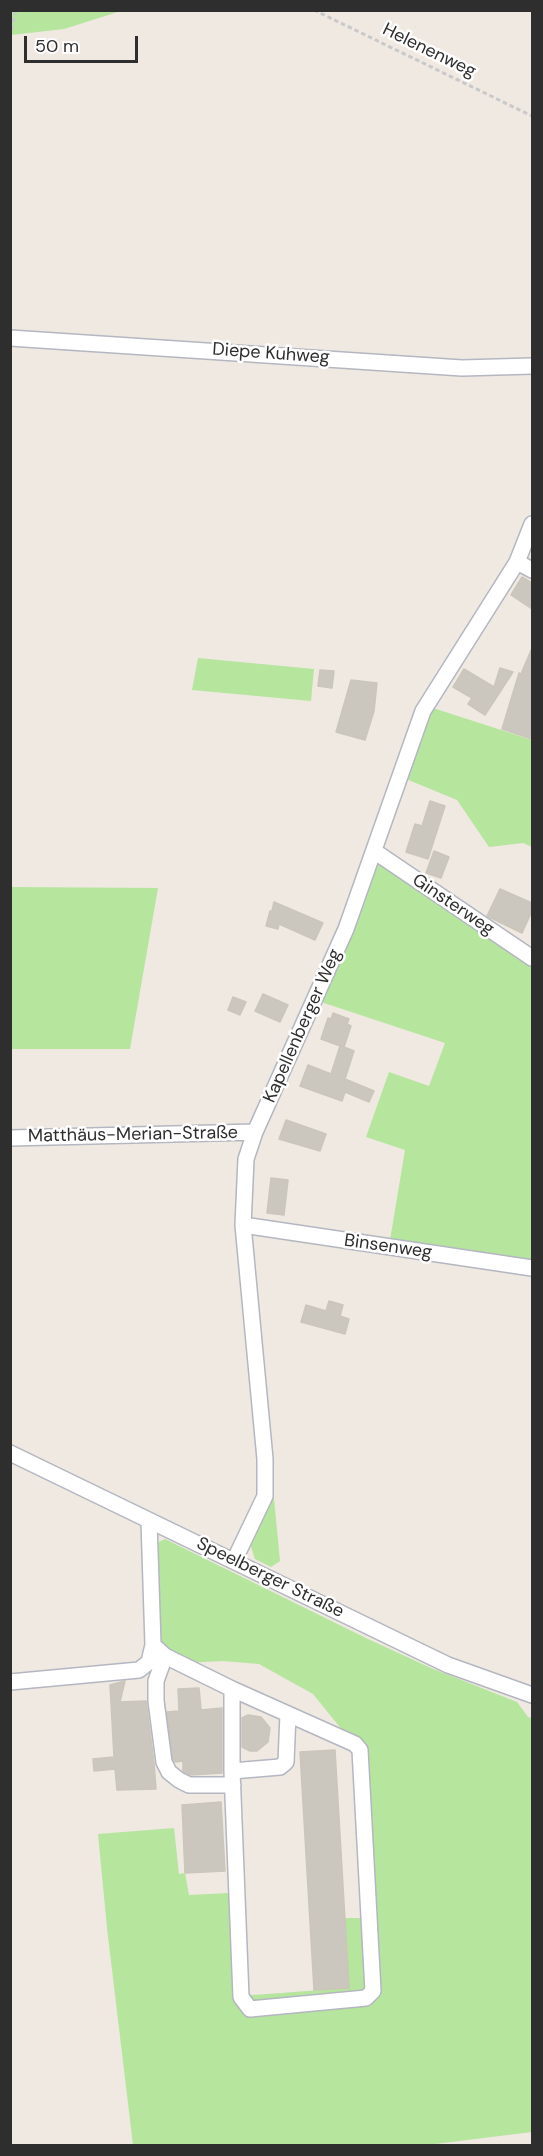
<!DOCTYPE html>
<meta charset="utf-8">
<style>
body{margin:0}
#map{position:relative;width:543px;height:2156px;overflow:hidden;background:#efe9e1;font-family:"DM Sans",sans-serif}
canvas{display:block}
.frame{position:absolute;inset:0;border:12px solid #2e2e2e;pointer-events:none}
.scale{position:absolute;left:24px;top:36px;width:114px;height:27px;box-sizing:border-box;border:3px solid #2e2e2e;border-top:0;padding-left:8px;font-size:18px;line-height:21px;white-space:nowrap;color:#2e2e2e;-webkit-text-stroke:4px #fff;paint-order:stroke}
</style>
<div id="map">
<canvas width="543" height="2156"></canvas>
<div class="frame"></div>
<div class="scale">50 m</div>
</div>
<script>
const c = document.querySelector('canvas').getContext('2d');
c.lineJoin = 'round';
function fillPath(path, color) {
  c.fillStyle = color;
  c.fill(path, 'evenodd');
}
function strokePath(path, color, width, dash) {
  c.strokeStyle = color;
  c.lineWidth = width;
  c.lineCap = dash ? 'butt' : 'round';
  c.setLineDash(dash || []);
  c.stroke(path);
}
function drawText(font, color, halo, rows, align = 'center') {
  c.font = font + ' "DM Sans",sans-serif';
  c.lineWidth = 5;
  c.setLineDash([]);
  c.textBaseline = 'middle';
  c.strokeStyle = halo;
  c.fillStyle = color;
  for (const [text, x, y, turn = 0] of rows) {
    c.save();
    c.translate(x, y);
    c.rotate((+turn || 0) * Math.PI / 180);
    c.textAlign = isNaN(turn) ? turn : align;
    if (halo) c.strokeText(text, 0, 0);
    c.fillText(text, 0, 0);
    c.restore();
  }
}
fillPath(new Path2D(`
 M10 11 11 10 121 11 64 29 11 35Z
 M198 658 314 669 311 701 192 690Z
 M433 708 532 740V847L523 843 489 847 457 800 406 779Z
 M382 862 532 963V1262L390 1240 405 1150 366 1137 389 1072 429 1086 445 1043 321 1002 375 864Z
 M11 887 158 888 130 1049H11Z
 M272 1478 280 1561 271 1567 255 1559 250 1544Z
 M165 1539 368 1639 431 1668 517 1702 528 1717 532 1718V2132L419 2146 133 2145 107 1928 98 1834 174 1828 179 1874 185 1873 189 1895 229 1893 240 1996 348 1988 344 1918H365L351 1741 313 1694 259 1664 223 1661 162 1664 157 1543Z`), '#b6e59e');
const building = new Path2D(`
 M522 577 532 583V609L511 595Z
 M532 648V739L502 729 519 673 521 674Z
 M500 668 513 672 485 715 468 704 472 698 453 687 464 669 494 687Z
 M320 670 334 671 332 688 318 686Z
 M351 680 377 683 374 711 365 740 336 732Z
 M430 801 445 806 428 859 406 852 415 824 422 826Z
 M434 851 449 857 441 878 426 873Z
 M500 889 532 903V911L522 933 487 916Z
 M274 902 323 923 315 940 279 924 278 929 266 926 270 911H272Z
 M263 994 288 1005 280 1022 255 1011Z
 M233 997 246 1002 240 1015 228 1010Z
 M333 1013 349 1019 347 1024 351 1026 344 1047 354 1051 345 1079 374 1091 369 1102 345 1092 342 1101 300 1086 308 1065 331 1074 340 1046 343 1047 321 1039 328 1018 331 1019Z
 M286 1120 326 1134 320 1151 279 1139Z
 M271 1178 288 1180 284 1215 267 1213Z
 M329 1301 343 1305 340 1316 349 1319 345 1334 301 1322 306 1305 326 1311Z
 M125 1681 120 1702 146 1701 154 1763 156 1789 117 1790 115 1769 94 1771 93 1759 114 1757 110 1685Z
 M199 1688 201 1710 222 1708V1773L190 1775 183 1771V1761L175 1762 173 1759 167 1712 179 1711 178 1689Z
 M248 1715 261 1717 270 1728 268 1742 257 1751H250L242 1747V1718Z
 M335 1750 349 1988 314 1990 300 1752Z
 M221 1802 225 1871 185 1873 182 1805Z`);
fillPath(building, '#cbc7bf');
strokePath(building, '#cbc5ba', 1.5);
const minor = new Path2D(`
 M10 338 462 368 532 366
 M517 562 532 570
 M374 851 532 958
 M10 1138 255 1132
 M243 1225 532 1268
 M10 1453 448 1665 532 1695
 M234 1561 265 1496V1459L243 1225 246 1159 255 1132 346 929 423 711 517 562 532 524
 M153 1645 165 1656 232 1689 355 1744 360 1750 373 1991 366 1998 250 2009 241 1997 232 1771V1689
 M165 1656 156 1681V1701L164 1762 169 1772 179 1780 189 1785H233
 M10 1682 139 1670 149 1662 153 1645 149 1521
 M232 1771 280 1767 286 1762 288 1714`);
strokePath(minor, '#b4b7c1', 18);
strokePath(new Path2D(`
 M314 10 532 116
 M10 37 16 10`), '#c9c9c9', 3, [4.5, 3]);
strokePath(minor, '#fff', 15);
drawText('18px', '#2e2e2e', '#fff', [
 ["Helenenweg",429,51,26],
 ["Diepe Kuhweg",271,354,4],
 ["Ginsterweg",453,905,34],
 ["Kapellenberger Weg",303,1026,-66],
 ["Matthäus-Merian-Straße",133,1135,-1],
 ["Binsenweg",388,1247,8],
 ["Speelberger Straße",270,1578,26]
]);
</script>
